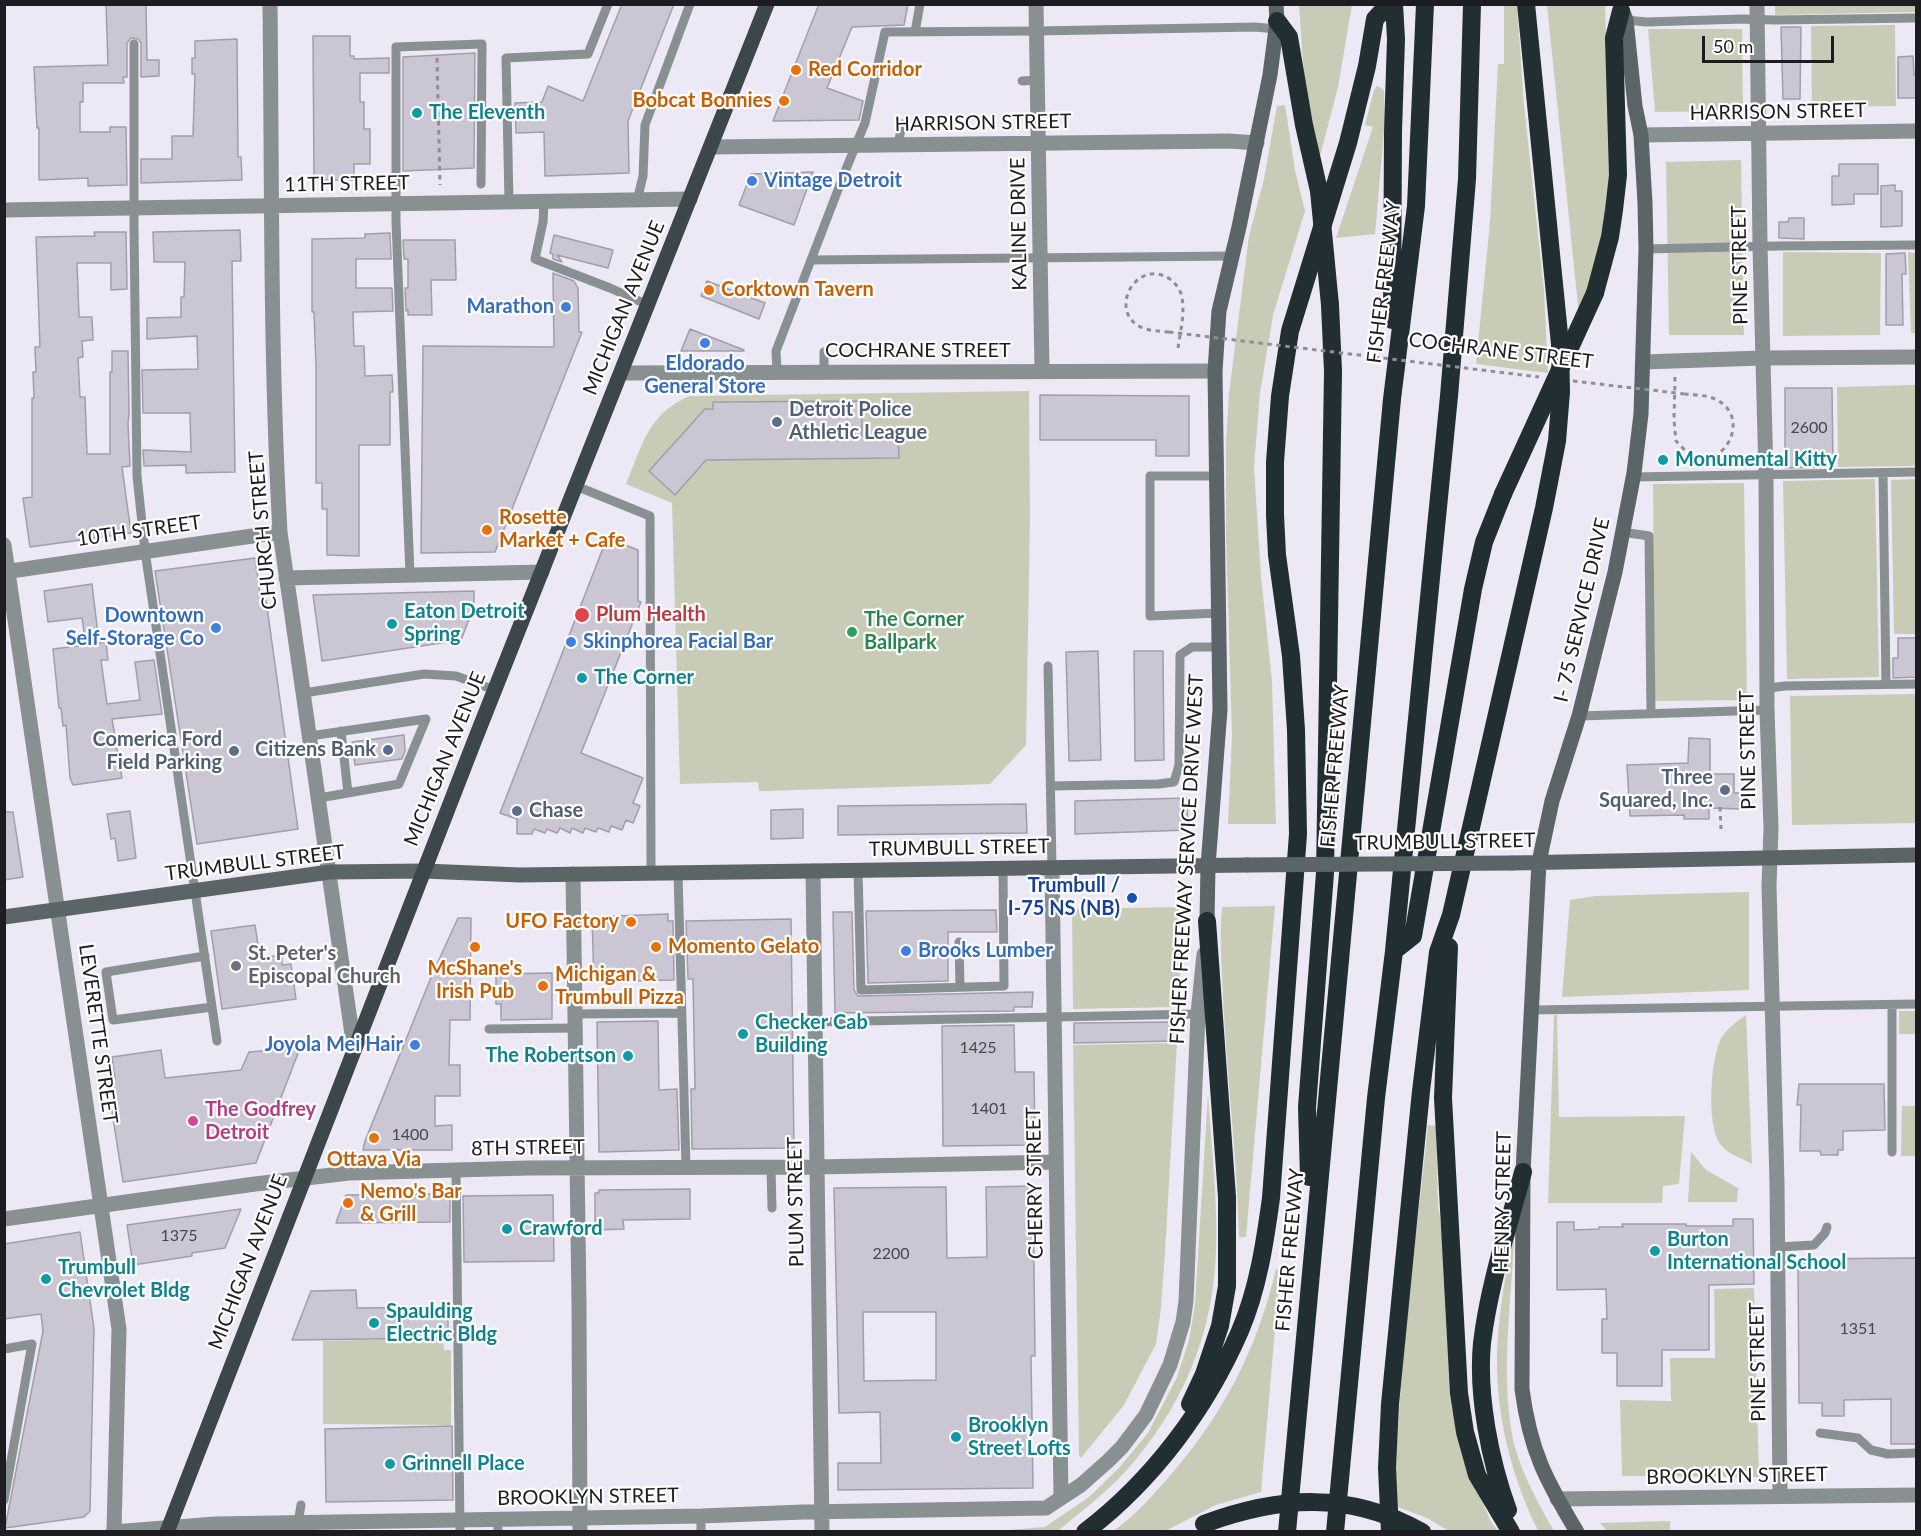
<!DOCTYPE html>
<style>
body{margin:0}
#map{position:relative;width:1921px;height:1536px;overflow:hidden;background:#ece8f6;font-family:Lato,sans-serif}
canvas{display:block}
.frame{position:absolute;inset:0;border:6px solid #1d1c21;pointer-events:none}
.scale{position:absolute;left:1702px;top:36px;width:132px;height:27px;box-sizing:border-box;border:3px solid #1d1c21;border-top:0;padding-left:8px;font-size:18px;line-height:21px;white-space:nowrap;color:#1d1c21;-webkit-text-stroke:4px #fff;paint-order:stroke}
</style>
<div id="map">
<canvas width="1921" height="1536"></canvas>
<div class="frame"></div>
<div class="scale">50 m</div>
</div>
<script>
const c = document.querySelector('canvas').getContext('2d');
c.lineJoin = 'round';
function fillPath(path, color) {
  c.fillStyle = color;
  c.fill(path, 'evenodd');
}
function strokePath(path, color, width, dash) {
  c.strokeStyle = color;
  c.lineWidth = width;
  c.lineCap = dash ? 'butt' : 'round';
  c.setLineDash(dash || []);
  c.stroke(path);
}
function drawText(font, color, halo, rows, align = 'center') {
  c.font = font + ' Lato,sans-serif';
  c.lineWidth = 4.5;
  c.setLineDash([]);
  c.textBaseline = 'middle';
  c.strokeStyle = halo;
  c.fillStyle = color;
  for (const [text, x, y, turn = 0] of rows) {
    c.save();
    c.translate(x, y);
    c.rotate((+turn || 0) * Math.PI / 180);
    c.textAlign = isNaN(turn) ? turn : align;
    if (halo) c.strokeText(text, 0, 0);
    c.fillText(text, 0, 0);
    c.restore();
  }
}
fillPath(new Path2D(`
 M1299 5H1352L1338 87 1319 160 1304 77Z
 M1504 5H1517L1524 105 1544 290 1548 373 1476 364 1490 222 1498 64H1504Z
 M1547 5H1605L1610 166 1602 245 1579 315Z
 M1775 5H1916V12L1775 15Z
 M1895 25 1896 106 1812 107 1811 26Z
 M1648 29H1742L1743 111 1655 112Z
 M1377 86 1384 90 1385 119 1375 234 1336 238 1373 127 1365 125 1374 90Z
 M1285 105 1295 170 1305 211 1273 315 1260 393 1254 467 1261 576 1272 681 1276 824H1228L1232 735 1226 536V443L1229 393 1249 236 1264 179 1277 106Z
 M1741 160 1744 335H1669L1666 162Z
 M1783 252 1881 253 1880 335 1783 336Z
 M1908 252 1916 253V333H1911Z
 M1916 385V466L1838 467 1837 387Z
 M1029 391 1030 518 1026 745 990 784 763 791H759L758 782 680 784 672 503 626 484C642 446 648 413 690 396Z
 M1875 479 1879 677 1787 679 1783 481Z
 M1916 479V634H1894L1891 480Z
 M1744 483 1747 700 1655 701 1653 484Z
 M1916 694V823L1792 825 1790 696Z
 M1749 892V990L1562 997 1570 900 1596 896Z
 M1275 906 1246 1237H1239C1237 1157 1227 1078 1223 998 1222 968 1219 937 1222 907Z
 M1184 907 1178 1007 1073 1009 1072 909Z
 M1899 1011H1916V1034H1899Z
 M1554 1015H1557L1559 1117 1685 1116 1679 1184 1663 1186 1662 1203H1548Z
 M1746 1015 1752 1164C1742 1158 1728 1154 1721 1145 1706 1127 1710 1057 1722 1037 1728 1028 1737 1021 1746 1015Z
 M1177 1043 1165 1252 1161 1308 1156 1344 1124 1405 1081 1458 1079 1455 1073 1045Z
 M1208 1094C1211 1146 1218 1198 1216 1250 1214 1334 1181 1411 1124 1473 1104 1494 1081 1512 1059 1530L994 1531 1045 1527 1089 1497 1118 1469 1148 1433 1177 1377 1189 1340 1195 1304Z
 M1902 1106H1916V1156H1901Z
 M1428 1125 1436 1126 1438 1203 1476 1487 1491 1522 1498 1531H1449L1427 1518 1395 1506C1397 1378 1415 1252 1428 1125Z
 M1691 1152 1706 1170 1738 1188 1737 1202H1688Z
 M1514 1240C1511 1304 1501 1370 1512 1434 1518 1467 1538 1503 1554 1531H1538C1507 1467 1491 1396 1499 1325 1501 1300 1506 1276 1510 1251Z
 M1276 1269 1280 1271 1261 1492 1216 1505 1165 1531H1113C1134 1517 1151 1497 1168 1478 1223 1415 1257 1350 1276 1269Z
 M1754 1288 1759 1477 1622 1476 1620 1400 1671 1401 1670 1358H1715L1714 1289Z
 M443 1338 444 1350H451V1425L323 1424V1341Z
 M1670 1521V1532L1607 1531 1600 1523Z`), '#c8ccb6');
const building = new Path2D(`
 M106 4H146L147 60H159V76L141 77V43L138 39 131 38 127 43V77H123L124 83H83V102H80V132H110V127H126L127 185 88 186V178L39 180V128H37L34 67 108 65Z
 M622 4H674L628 121 629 173 545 176 544 132 516 133 515 103 542 102 548 86 583 101Z
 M819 4H908L904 25 852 27 827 88 863 101 859 120 773 121Z
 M1781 27H1801L1800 99H1783Z
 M313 36H350V56H354V59L389 58V73H360V102H364V129H370V164H354V180H314Z
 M237 39 238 157H241L242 180 141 183V159H172V136H193L195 74H192V58H195V41Z
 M475 53 474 168 403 171V57Z
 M1913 56 1914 75H1917V98H1898V57Z
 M1839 164H1878V194H1854V204L1832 205V176H1839Z
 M813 172 794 225 739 205 751 174Z
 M1895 185V191H1902V226L1881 227V186Z
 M1789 218H1804V239L1779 238V222H1788Z
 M240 230 241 261H232L235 472 186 473V465L144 466 143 450 191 452 190 413H143L142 370 198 369 197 336 147 339V318L181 317V297H184L185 262H154L153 232Z
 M94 232H126L127 289 111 290V263H77L79 317H92L93 340 82 341 83 357 78 358 80 397H85L87 454H110V372H112V351H128L129 413 128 424 130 466 122 467 131 533 30 547 23 498 32 497V398H34L33 372H36L35 347H40L36 237 95 236Z
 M390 233 391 259H356V288H392L393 311 353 312 354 346H364L365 376 392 375 393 392H390V445H359V556L327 555V509H322V483H316V366L314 312H312V239L365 238V234Z
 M554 235 613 250 608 268 557 255 562 262 553 259V254L550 253Z
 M403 240H455L456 280H431L432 315H408V310L406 311 405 288H408V259H404Z
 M1905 253 1906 274H1902L1903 325H1886V254Z
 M553 273 574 281 578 288 579 332H582L495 552 421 553 423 346 554 347Z
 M707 281 765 303 759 319 701 296Z
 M690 329 744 350V351H681Z
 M1785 388H1832L1833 467 1785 468Z
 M1040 395 1189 396V456H1156V440H1040Z
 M862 401V436H898L899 458 706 460 675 495 649 471 705 409H713V402Z
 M607 538 638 550V601L641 602 581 753 643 778 633 803 640 806 633 823 626 820 622 830 611 826 609 832 598 828 596 832 585 828 583 833 572 828 570 833 560 828 557 833 547 829 545 833 534 829 532 834H517V819L500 813Z
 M255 558 261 601 266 600 298 829 197 844 155 571Z
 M92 584 99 643 106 642 108 660H101L107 704 140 700 135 662 154 660 162 714 112 719 122 778 73 785 70 778 66 725 63 726 61 708H59L53 649 86 645 82 618 48 622 44 591Z
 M474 591V607L461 640 322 661 313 595Z
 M1898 638H1917V677L1893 678V658H1898Z
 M1098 651 1101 760 1069 761 1066 652Z
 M1134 651H1163L1164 760 1135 761Z
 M404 735 405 751 402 759 355 765 352 742Z
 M1689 738 1710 739V774H1734V793H1741V809L1709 808V819H1684V815L1630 816 1627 765 1688 763Z
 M1187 798 1188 830 1075 834V801Z
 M1026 804 1027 833 838 835V806Z
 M803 809V838L771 839V810Z
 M130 811 136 858 118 861 115 838 111 839 107 814Z
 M4 812H13L23 877 4 880Z
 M996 910 997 932H948V981L868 983 866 911Z
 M833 912H852L854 990 858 996 1033 992 1032 1007H1014V1011L835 1013Z
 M668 914V921H673L674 980 594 982 592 917Z
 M458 918H471L470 1020H450L449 1065H460V1096H435V1126L452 1125V1150H363L365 1141 432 975Z
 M791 919 794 1148 692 1149 691 1089H695L693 979H688L686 921Z
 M255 925 260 958 282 955V965L291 964 296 999 222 1009 211 931Z
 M552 973V1019L501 1020V1004H496V974Z
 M658 1021 659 1090 677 1089 679 1150 599 1152 597 1022Z
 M1175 1022V1041L1074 1043V1023Z
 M1014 1025 1015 1072H1034L1035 1145 943 1146 942 1026Z
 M300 1048 256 1163 123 1182 107 1080 115 1079 112 1057 161 1050 165 1078 241 1070 249 1052Z
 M1799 1084H1884L1885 1130 1843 1131V1150H1838V1155H1821L1820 1151H1800L1801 1105H1797Z
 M1033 1186 1035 1356H1031L1033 1488 838 1490V1463H881L880 1412 839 1413 834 1188 946 1187 947 1258 987 1257 986 1187ZM863 1312H936V1380L864 1381Z
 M690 1189V1219L623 1220 624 1229 595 1230V1193H599V1190Z
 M437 1194V1197H450V1222L336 1223 346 1195Z
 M553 1195 554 1261 464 1262 463 1196Z
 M241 1209 225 1248 192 1253V1256L133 1265 127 1225Z
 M1733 1219H1753L1754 1284 1709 1285V1350H1662V1386H1617V1353H1602V1319H1607L1606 1289 1557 1290V1222H1574V1230L1599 1229V1227H1623L1622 1224H1686V1226H1733Z
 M80 1232 94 1328 90 1511 84 1517 5 1528 43 1331 41 1314 4 1319V1244Z
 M1917 1258V1444H1891V1399L1844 1400V1416H1822V1403H1799L1798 1259Z
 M356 1290 357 1308 448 1307V1338L292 1340 311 1291Z
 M452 1426 453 1500 326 1502 325 1429Z`);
fillPath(building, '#cac6d4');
strokePath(building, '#a19eab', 1.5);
strokePath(new Path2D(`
 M437 58 440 185
 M1169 332C1158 331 1146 331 1137 325 1110 307 1137 258 1170 279 1176 284 1181 290 1182 298 1185 314 1180 333 1178 348
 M1675 377 1674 420 1676 441C1680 445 1685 451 1690 454 1720 474 1754 420 1717 400 1708 395 1695 395 1685 394
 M1720 807 1721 829`), '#908d97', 3, [4.5, 4.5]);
strokePath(new Path2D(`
 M1626 20 1646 22 1742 19 1775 20 1916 18
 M915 32 920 4
 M134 44V227L137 476 145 551 217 1041
 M1022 81 1038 80
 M898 145 902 124
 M637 201 643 176 645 125 690 4
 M509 202 506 58 588 54 608 4
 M544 202 543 222 535 259 610 288 648 305
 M1646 249 1777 246 1916 245
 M811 260 1232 256
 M824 352V372
 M777 372 776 351 846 169 865 123 885 32 1037 31 1255 27 1276 29
 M1883 473 1886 684
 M1216 476H1150V616L1219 613
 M1633 477 1916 472
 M576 486 650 516 651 873
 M1622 532 1649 536 1651 713
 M410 575 396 222V47L482 44 481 184
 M1048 666 1052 867
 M1769 688 1785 686 1916 684
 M304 693 424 674 456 676 495 690
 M1579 716 1767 710
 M341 731 348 793
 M310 736 426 719 399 784 319 798
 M1051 786 1158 784 1174 782 1179 765 1180 655 1192 647H1219
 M858 870 861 990 1004 986 1003 868
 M678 873 686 1167
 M959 942 960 987
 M205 956 106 972 113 1020 212 1007
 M1892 1005V1152
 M1532 1010 1916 1004
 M575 1014 682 1013
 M815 1022 1198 1014
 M489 1029 575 1028
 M771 1167 772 1208
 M456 1170 460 1532
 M1778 1247 1814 1245 1825 1233 1827 1227
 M4 1349 32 1344 4 1500
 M1820 1433 1858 1438 1871 1450 1888 1454 1916 1453
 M701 1516V1532
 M498 1520V1532
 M298 1523 301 1505`), '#899092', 9);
strokePath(new Path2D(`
 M270 4C272 180 270 356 280 532L354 1048
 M1036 4 1042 371
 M1757 4 1760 246 1766 475 1767 710 1771 828 1769 886 1777 1183 1780 1496
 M1641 135 1916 131
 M711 147 1229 141 1257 143
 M4 210 690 199
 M1643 362 1762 358 1916 357
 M621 373 1215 371
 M4 545 119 1329 114 1531
 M4 572 280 532
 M286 578 542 572
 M1052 867 1061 1498
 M813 871 822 1532
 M573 874 579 1303 580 1532
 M4 1219 255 1184 349 1173 528 1168 817 1167 1056 1162
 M1557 1499 1916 1495
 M113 1532 215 1524 701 1516 804 1512 1046 1508 1081 1485 1108 1461 1122 1447 1146 1415 1170 1365 1183 1322 1186 1301 1198 1014 1204 954`), '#899092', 15);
strokePath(new Path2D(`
 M1512 863 1916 855
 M4 917 330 872 424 871 520 875 1247 865
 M1207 921 1208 866 1220 710 1215 371 1219 311 1239 227 1270 75 1277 21 1276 4
 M1577 1532C1546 1480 1530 1451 1522 1389L1523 1172 1539 862 1552 801 1579 716 1615 572 1634 473 1641 414 1646 249 1645 203 1641 135 1635 106 1626 20 1621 7`), '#5b6567', 15);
strokePath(new Path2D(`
 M167 1532 474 742 767 4`), '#3b474a', 15);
strokePath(new Path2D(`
 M1277 21 1289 37 1304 125 1319 191
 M1595 293 1610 237 1614 210 1618 175 1614 38 1621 11
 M1392 320 1393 132 1396 39 1394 4
 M1449 947 1443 1098 1459 1393 1465 1432 1477 1475 1511 1532
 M1394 951 1413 936 1473 589 1484 542 1503 494
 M1309 1177 1307 1107 1325 873 1333 371 1330 305
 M1190 1404 1204 1374 1220 1326 1227 1286V1197L1207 921
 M1508 1510C1490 1461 1477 1395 1482 1343 1489 1285 1508 1228 1523 1172
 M1085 1532C1153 1480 1206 1409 1240 1331 1258 1289 1265 1242 1271 1198L1298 834 1296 730 1291 656 1277 555 1275 515V462L1280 396 1290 331 1348 143 1367 66 1375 19 1389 4
 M1287 1532 1392 399 1416 206 1425 4
 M1335 1532 1376 1098 1394 951 1449 396 1467 179 1472 4
 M1390 1532 1387 1468 1390 1404 1421 1091 1438 952 1451 915 1544 508 1557 441 1561 392 1560 344 1526 4`), '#212f32', 18);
strokePath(new Path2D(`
 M1169 332 1539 377
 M1573 381 1685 394`), '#908d97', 3, [4.5, 4.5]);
strokePath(new Path2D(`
 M1247 865 1512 863`), '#5b6567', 15);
strokePath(new Path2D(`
 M1319 191 1330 305
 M1503 494 1595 293
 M1204 1524C1280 1496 1349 1491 1422 1532`), '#212f32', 18);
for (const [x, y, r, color] of [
 [796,70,6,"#e8710a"],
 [784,101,6,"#e8710a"],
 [417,113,6,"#0f9aa8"],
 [752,181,6,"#3f7fe0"],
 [709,290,6,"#e8710a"],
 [566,307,6,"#3f7fe0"],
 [705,343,6,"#3f7fe0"],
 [777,422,6,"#5c6f8a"],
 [1663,460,6,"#0f9aa8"],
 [487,530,6,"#e8710a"],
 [582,615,8,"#e0444e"],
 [392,624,6,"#0f9aa8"],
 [216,628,6,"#3f7fe0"],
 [852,632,6,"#2e9e5b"],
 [571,642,6,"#3f7fe0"],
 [582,678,6,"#0f9aa8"],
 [388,750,6,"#5c6f8a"],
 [234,751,6,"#5c6f8a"],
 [1725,790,6,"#5c6f8a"],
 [517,811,6,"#5c6f8a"],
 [1132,898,6,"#1a4fb4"],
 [631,922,6,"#e8710a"],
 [475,947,6,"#e8710a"],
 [656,947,6,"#e8710a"],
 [906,951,6,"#3f7fe0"],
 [236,966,6,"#6b7280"],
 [543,986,6,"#e8710a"],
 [743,1034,6,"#0f9aa8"],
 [415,1045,6,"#3f7fe0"],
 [628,1056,6,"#0f9aa8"],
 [193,1121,6,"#d1479c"],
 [374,1138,6,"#e8710a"],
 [348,1203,6,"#e8710a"],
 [507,1229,6,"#0f9aa8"],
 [1655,1251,6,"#0f9aa8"],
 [46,1279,6,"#0f9aa8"],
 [374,1323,6,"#0f9aa8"],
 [956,1437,6,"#0f9aa8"],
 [390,1464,6,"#0f9aa8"]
]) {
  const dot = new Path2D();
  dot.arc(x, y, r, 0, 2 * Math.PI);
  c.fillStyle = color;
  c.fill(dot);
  strokePath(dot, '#fff', 2);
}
drawText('16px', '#48464e', null, [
 ["2600",1809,428],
 ["1425",978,1048],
 ["1401",989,1109],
 ["1400",410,1135],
 ["1375",179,1236],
 ["2200",891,1254],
 ["1351",1858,1329]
]);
drawText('bold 20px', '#c56008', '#fff', [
 ["Red Corridor",808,70],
 ["Bobcat Bonnies",772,101,"right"],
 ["Corktown Tavern",721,290],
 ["Rosette",499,518],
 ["Market + Cafe",499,541],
 ["UFO Factory",619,922,"right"],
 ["Momento Gelato",668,947],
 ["McShane's",475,969,"center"],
 ["Irish Pub",475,992,"center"],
 ["Michigan &",555,975],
 ["Trumbull Pizza",555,998],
 ["Ottava Via",374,1160,"center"],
 ["Nemo's Bar",360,1192],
 ["& Grill",360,1215]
], 'left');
drawText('20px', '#1d1c21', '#fff', [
 ["HARRISON STREET",1778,112,-1],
 ["HARRISON STREET",983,123,-1],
 ["11TH STREET",347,184,-1],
 ["KALINE DRIVE",1019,224,-91],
 ["PINE STREET",1740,265,-91],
 ["FISHER FREEWAY",1384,282,-83],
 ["MICHIGAN AVENUE",624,308,-68],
 ["COCHRANE STREET",918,351],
 ["COCHRANE STREET",1501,351,7],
 ["CHURCH STREET",263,530,-95],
 ["10TH STREET",139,531,-8],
 ["I- 75 SERVICE DRIVE",1582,610,-77],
 ["PINE STREET",1748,750,-91],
 ["MICHIGAN AVENUE",445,759,-68],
 ["FISHER FREEWAY",1335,766,-85],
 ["TRUMBULL STREET",1445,842,-1],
 ["TRUMBULL STREET",959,848,-1],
 ["FISHER FREEWAY SERVICE DRIVE WEST",1187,859,-87],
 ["TRUMBULL STREET",255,863,-7],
 ["LEVERETTE STREET",98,1034,82],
 ["8TH STREET",528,1148,-1],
 ["CHERRY STREET",1035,1183,-91],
 ["PLUM STREET",796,1202,-91],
 ["HENRY STREET",1503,1202,-89],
 ["FISHER FREEWAY",1290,1250,-85],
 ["MICHIGAN AVENUE",248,1262,-69],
 ["PINE STREET",1758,1362,-91],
 ["BROOKLYN STREET",1737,1476,-1],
 ["BROOKLYN STREET",588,1497,-1]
]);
drawText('bold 20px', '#0d838f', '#fff', [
 ["The Eleventh",429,113],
 ["Monumental Kitty",1675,460],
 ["Eaton Detroit",404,612],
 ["Spring",404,635],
 ["The Corner",594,678],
 ["Checker Cab",755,1023],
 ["Building",755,1046],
 ["The Robertson",616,1056,"right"],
 ["Crawford",519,1229],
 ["Burton",1667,1240],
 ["International School",1667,1263],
 ["Trumbull",58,1268],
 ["Chevrolet Bldg",58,1291],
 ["Spaulding",386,1312],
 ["Electric Bldg",386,1335],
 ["Brooklyn",968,1426],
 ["Street Lofts",968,1449],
 ["Grinnell Place",402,1464]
], 'left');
drawText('bold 20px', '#366cbe', '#fff', [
 ["Vintage Detroit",764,181],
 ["Marathon",554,307,"right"],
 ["Eldorado",705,364,"center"],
 ["General Store",705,387,"center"],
 ["Downtown",204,616,"right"],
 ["Self-Storage Co",204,639,"right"],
 ["Skinphorea Facial Bar",583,642],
 ["Brooks Lumber",918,951],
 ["Joyola Mei Hair",403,1045,"right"]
], 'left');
drawText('bold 20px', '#4e5e75', '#fff', [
 ["Detroit Police",789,410,"left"],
 ["Athletic League",789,433,"left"],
 ["Comerica Ford",222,740],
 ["Field Parking",222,763],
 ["Citizens Bank",376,750],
 ["Three",1713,778],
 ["Squared, Inc.",1713,801],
 ["Chase",529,811,"left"]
], 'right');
drawText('bold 20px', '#be3a42', '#fff', [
 ["Plum Health",596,615]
], 'left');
drawText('bold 20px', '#27864d', '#fff', [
 ["The Corner",864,620],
 ["Ballpark",864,643]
], 'left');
drawText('bold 20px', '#164399', '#fff', [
 ["Trumbull /",1120,886],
 ["I-75 NS (NB)",1120,909]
], 'right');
drawText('bold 20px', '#5b616d', '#fff', [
 ["St. Peter's",248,954],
 ["Episcopal Church",248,977]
], 'left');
drawText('bold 20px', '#b23c85', '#fff', [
 ["The Godfrey",205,1110],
 ["Detroit",205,1133]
], 'left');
</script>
